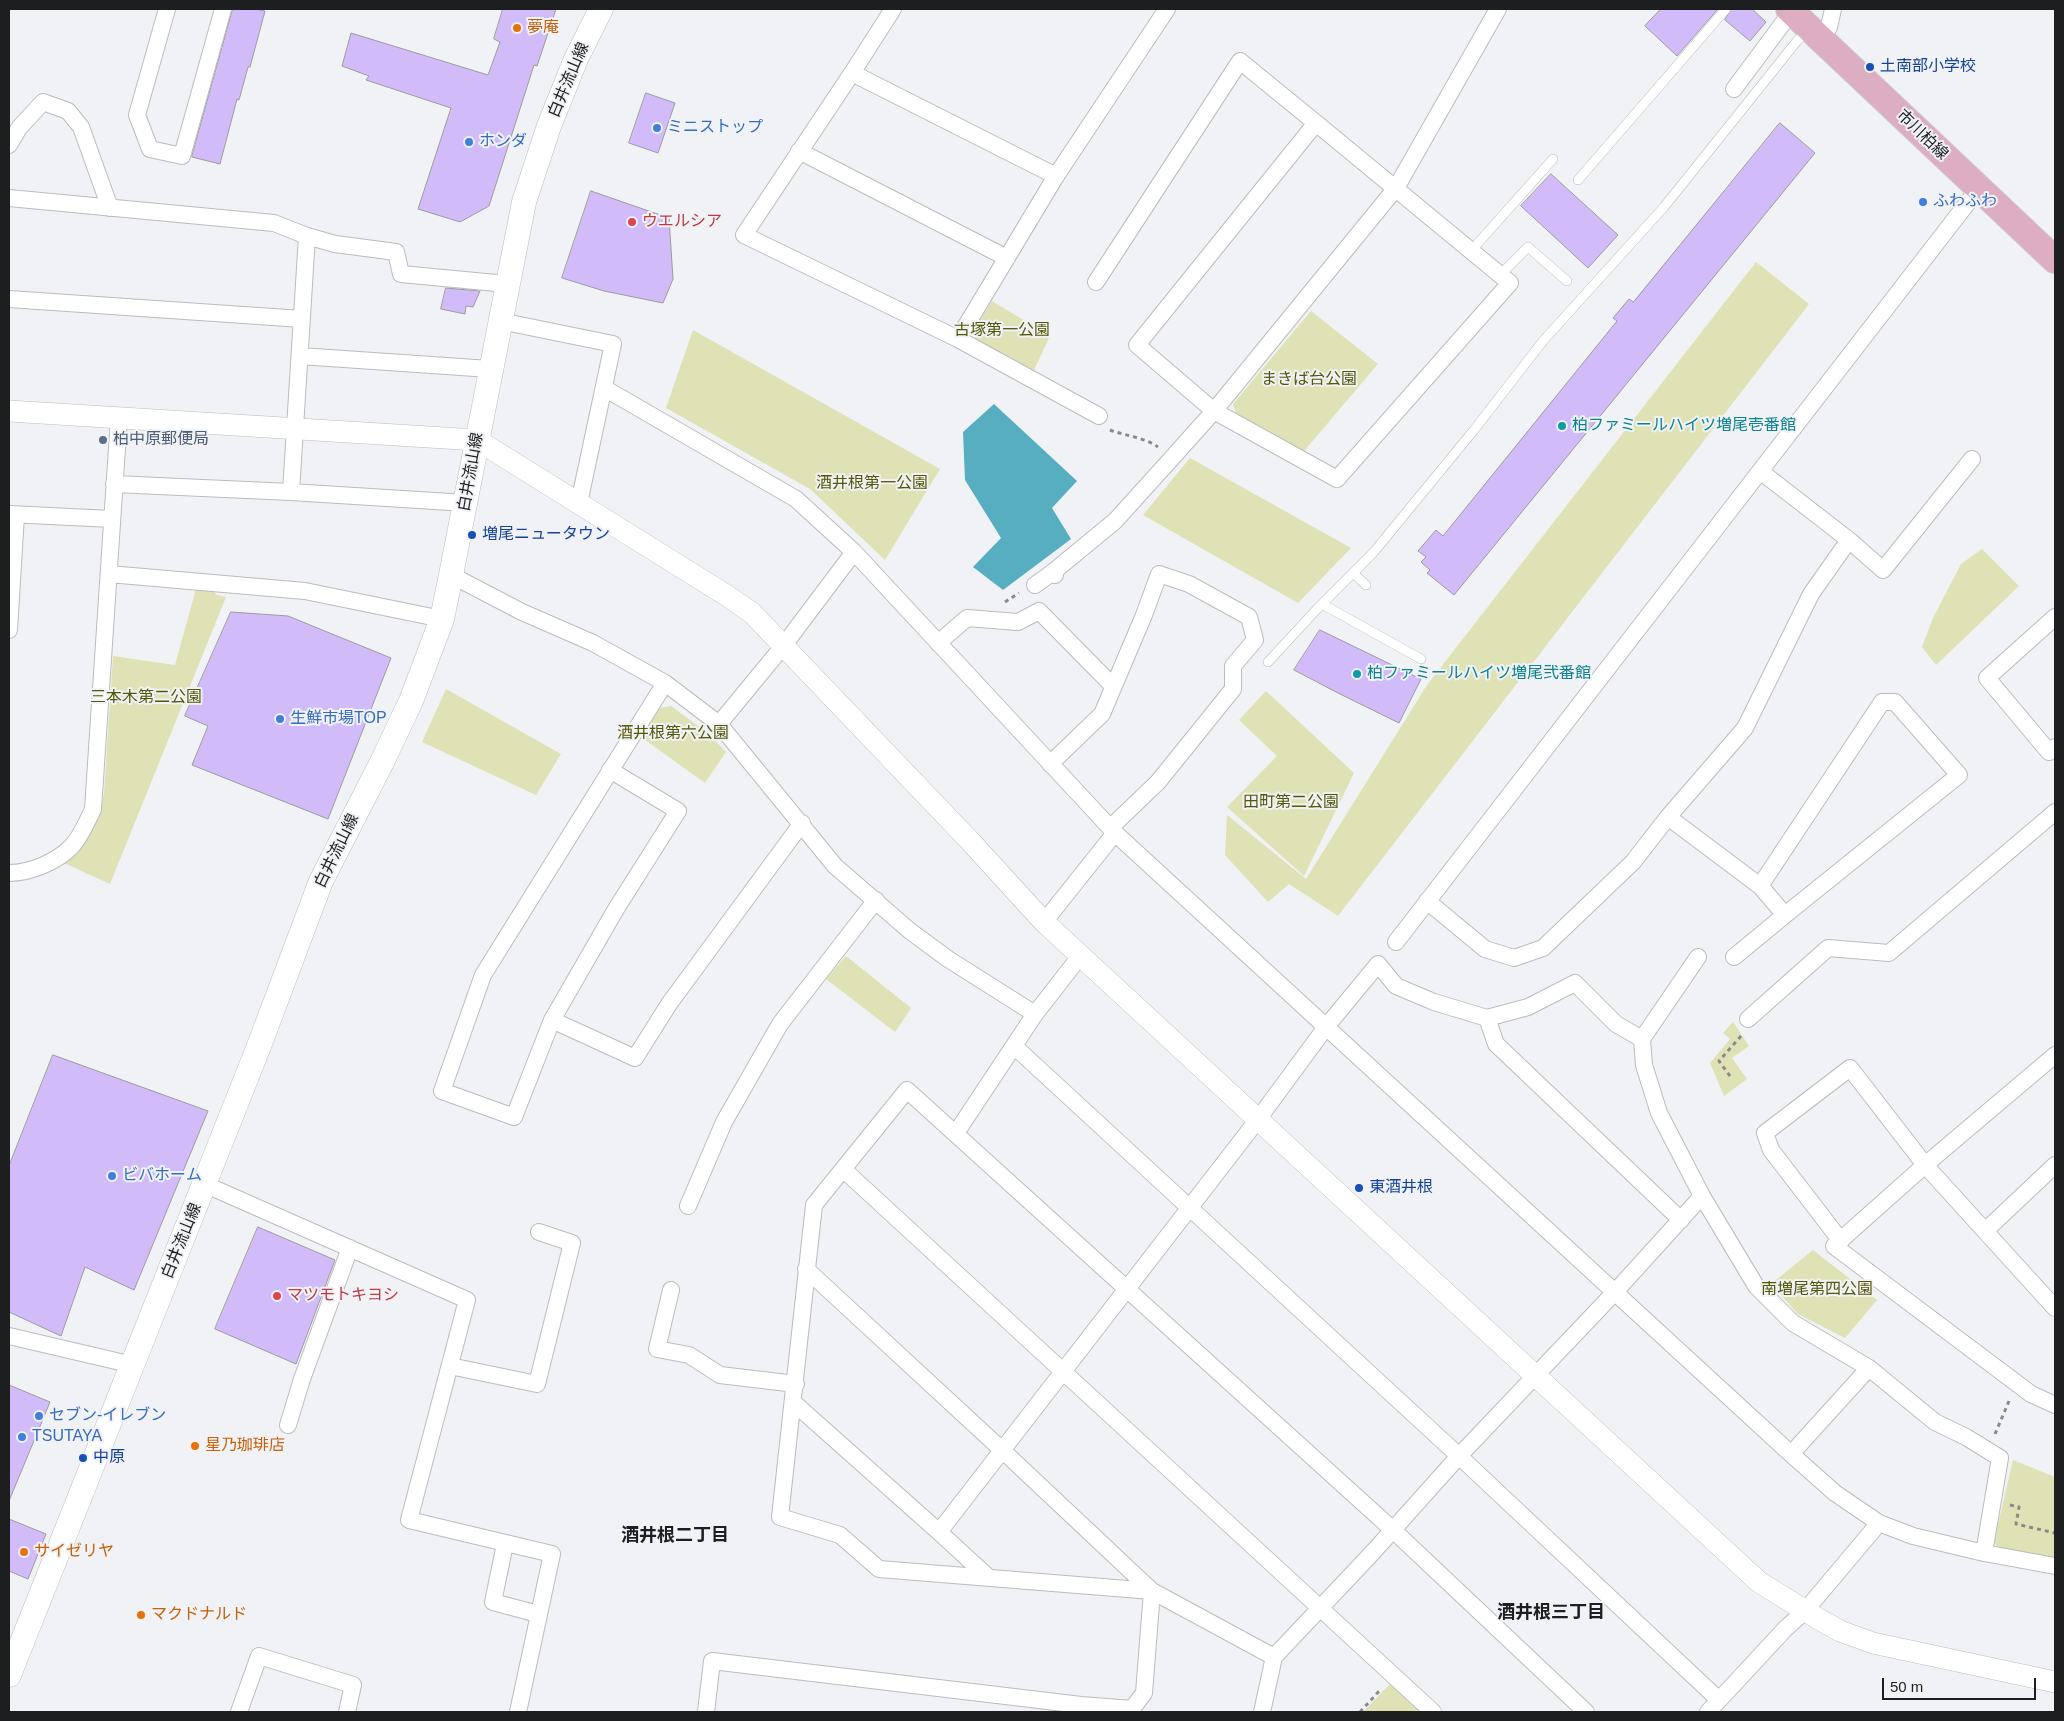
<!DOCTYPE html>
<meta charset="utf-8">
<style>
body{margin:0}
#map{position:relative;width:2064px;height:1721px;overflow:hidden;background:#f0f2f5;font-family:Arial,sans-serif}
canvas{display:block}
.frame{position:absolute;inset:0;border:10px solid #1d1e1f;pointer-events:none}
.scale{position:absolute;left:1882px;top:1678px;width:154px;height:22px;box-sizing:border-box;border:2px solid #1d1e1f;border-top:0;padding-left:6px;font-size:15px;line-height:18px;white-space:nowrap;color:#1d1e1f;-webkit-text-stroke:4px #f0f2f5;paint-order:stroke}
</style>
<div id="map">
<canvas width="2064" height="1721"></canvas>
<div class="frame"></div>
<div class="scale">50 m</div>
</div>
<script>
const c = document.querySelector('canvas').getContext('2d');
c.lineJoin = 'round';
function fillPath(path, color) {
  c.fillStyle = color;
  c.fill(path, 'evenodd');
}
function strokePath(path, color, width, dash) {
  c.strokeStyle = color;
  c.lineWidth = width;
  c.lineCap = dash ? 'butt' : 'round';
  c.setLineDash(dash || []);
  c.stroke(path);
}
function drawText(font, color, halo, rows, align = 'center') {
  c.font = font + ' Arial,"Noto Sans JP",sans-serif';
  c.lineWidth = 4;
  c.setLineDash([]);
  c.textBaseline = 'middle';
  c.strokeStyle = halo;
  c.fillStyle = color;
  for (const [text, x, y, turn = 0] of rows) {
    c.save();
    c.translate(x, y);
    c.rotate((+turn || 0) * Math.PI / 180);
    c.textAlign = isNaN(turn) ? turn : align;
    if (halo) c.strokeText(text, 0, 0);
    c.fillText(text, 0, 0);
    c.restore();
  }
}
fillPath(new Path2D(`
 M1756 262 1809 304 1338 916 1289 884 1268 902 1225 855 1227 815 1306 879 1427 685Z
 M992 301 1050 336 1033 372 975 340 973 331Z
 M1311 311 1378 364 1304 451 1236 413 1233 404Z
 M693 330 940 469 885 560 810 489 666 408Z
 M1190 458 1351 548 1298 603 1143 515Z
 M1982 549 2019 586 1936 665 1922 647 1933 618 1961 564Z
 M196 589 214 590 216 595 226 597 110 884 64 863C86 844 99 822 104 793L113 656 175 665Z
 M446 689 561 754 536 795 422 742Z
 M1266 691 1354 773 1304 876 1227 807 1277 756 1239 720Z
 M671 706 709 734 726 752 705 783 641 737 660 708Z
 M846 956 911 1008 895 1032 826 979Z
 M1733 1022 1749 1046 1732 1058 1747 1079 1724 1096 1710 1063 1730 1039 1723 1033Z
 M1813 1250 1877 1300 1845 1338 1798 1314 1771 1284Z
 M2013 1460 2055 1477V1559L1998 1548 1994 1542Z
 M1391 1683 1423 1712H1363Z`), '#dee2b5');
fillPath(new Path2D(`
 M994 404 1077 481 1052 508 1071 539 1003 590 973 567 1001 538 965 480 963 432Z`), '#58aec1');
const building = new Path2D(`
 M233 9H256L265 11 250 67H248L239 100 237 99 220 164 192 157Z
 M503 9H556L537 66 534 65 489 206 460 222 418 209 451 108 366 80 369 76 342 66 351 33 488 75 500 42 494 39Z
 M1661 9H1718L1677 56 1645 26Z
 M1732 9H1752L1766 22 1750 41 1725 20Z
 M646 93 675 103 658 153 629 143Z
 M1780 123 1815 153 1454 595 1427 573 1430 570 1421 562 1426 557 1418 551 1436 530 1443 536 1617 321 1613 318 1629 299 1633 302Z
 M1551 174 1618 235 1588 268 1521 206Z
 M591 191 669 218 673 279 663 303 604 291 562 278Z
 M446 288 480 291 473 307 466 306 465 314 441 309Z
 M231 612 288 616 391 658 328 819 192 765 208 726 185 716Z
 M1320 630 1421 679 1399 723 1338 693 1294 670Z
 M53 1055 208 1111 134 1290 85 1267 61 1336 9 1312V1166Z
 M258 1227 335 1260 296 1364 215 1329Z
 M9 1385 50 1402 9 1501Z
 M9 1519 46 1534 28 1579 9 1571Z`);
fillPath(building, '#d1bcf9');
strokePath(building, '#9c9b9e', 1);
const service = new Path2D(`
 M1578 180 1726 9
 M1471 251 1553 159
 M1500 275 1528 247 1567 281
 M1353 573 1366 585
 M1322 604 1421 659
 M1268 662 1317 609 1373 553 1474 430 1543 341 1664 207 1797 41 1809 29`);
const minor = new Path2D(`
 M167 9 137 115 150 149 182 156 223 9
 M1821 39 1829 27 1833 9
 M852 73 893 9
 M1734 89 1792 11
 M1316 123 1510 283 1337 479 1214 411 1137 345Z
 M9 145 19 128 43 102 68 111 81 127 110 208
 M799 151 1007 258
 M1056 176 852 73 744 235 958 339 1099 416
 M9 198 274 223 307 236 335 244 396 252 401 274 507 284
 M1096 282 1240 61 1316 123
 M9 299 302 319
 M500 321 613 344 579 503
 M958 339 1056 176 1167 9
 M300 356 490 369
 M604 388 796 499 854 552 1115 833 1791 1454 1835 1493 1879 1523 1913 1536 1984 1553 2055 1566
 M114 484 291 492 466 503
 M291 492 307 236
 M9 514 112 519
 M1849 540 1883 570 1972 459
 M1053 572 1115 521 1172 458 1214 411 1396 188 1498 9
 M109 574 305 591 442 619
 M451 575 522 612 593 643 665 683 719 724 835 866 910 931 948 959 1035 1014
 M1035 585 1053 572 1055 575
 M2055 617 1987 678 2049 752 2055 747
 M9 630 16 515
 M938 643 967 618 1018 622 1039 611 1113 686
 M719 724 784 645 854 552
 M1050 764 1102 714 1144 615 1159 574 1189 584 1249 617 1255 640 1233 666V689L1158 782 1110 828
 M610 770 678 811 616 909 552 1020 514 1117 442 1091 483 975 665 683
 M1668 817 1760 886 1882 702H1895L1959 775 1785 915 1760 886
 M9 873C30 873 57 862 72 846 81 836 87 822 93 809L119 418
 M1427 901 1485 949 1514 958 1543 948 1633 862 1668 817 1745 728 1811 594 1849 540 1760 471
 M1044 922 1115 833
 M1396 942 1979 188
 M1698 957 1642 1039 1644 1065 1659 1113 1702 1196 1756 1286 1793 1323 1869 1368 1935 1422 1966 1437 2000 1458 1984 1553
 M1734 957 1785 915
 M1487 1018 1528 1007 1575 983 1616 1024 1642 1039
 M1748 1019 1828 948 1889 953 2055 812
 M552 1020 635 1058 669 1004 802 823
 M1014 1046 1459 1456 1719 1700
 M2055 1055 1925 1165 1834 1246 2031 1394 2055 1405
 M956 1133 1035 1014 1081 955
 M843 1169 1433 1712
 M204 1184 467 1300 409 1520 552 1554 518 1712
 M688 1206 724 1122 780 1024 876 900
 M1985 1231 2055 1165
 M1841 1241 1771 1150 1765 1133 1850 1068 1925 1165 2055 1308
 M671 1290 657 1349 689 1355 720 1375 796 1384
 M9 1336 133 1365
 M450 1366 537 1384 572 1243 539 1232
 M794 1403 939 1532 988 1577
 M288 1425 302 1379 350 1248
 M1791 1454 1869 1368
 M939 1532 1259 1118 1326 1027 1378 964 1396 986 1434 1002 1487 1018 1496 1044 1681 1220
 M505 1544 493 1602 538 1614
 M1274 1657 1152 1591 879 1569 840 1535 780 1517 814 1205 907 1090 1393 1530 1586 1712
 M239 1712 259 1656 353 1685 347 1712
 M706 1712 712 1661 1081 1705 1132 1709 1144 1693 1152 1591 1002 1450 806 1269
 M1262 1712 1274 1657 1374 1551 1459 1456 1615 1292 1702 1196
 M1708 1712 1786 1628 1805 1611 1879 1523`);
const tertiary = new Path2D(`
 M9 411 477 440 726 595 752 613 970 841 1044 922 1759 1582 1817 1618 1840 1631 1873 1643 2055 1682`);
const secondary = new Path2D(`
 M9 1675 259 1046 321 881 382 762 411 701 442 619 451 575 524 202 549 126 576 59 601 9`);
const primary = new Path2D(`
 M1789 9 2055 260`);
strokePath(service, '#babcbe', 10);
strokePath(minor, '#babcbe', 18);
strokePath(tertiary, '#babcbe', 22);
strokePath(secondary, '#babcbe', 25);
strokePath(primary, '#cdcece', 28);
strokePath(new Path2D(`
 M1110 430C1125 436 1144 437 1158 447
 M1005 602 1019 593
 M1730 1076 1719 1061 1741 1036
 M1995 1434 2009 1401
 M2010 1505 2019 1507 2016 1524 2055 1533
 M1360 1712 1381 1689`), '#888a8c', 3, [4, 4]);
strokePath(service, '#fff', 9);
strokePath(minor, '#fff', 16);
strokePath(tertiary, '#fff', 21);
strokePath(secondary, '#fff', 24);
strokePath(primary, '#ddadc1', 26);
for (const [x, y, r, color] of [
 [517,28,5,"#e8710a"],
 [1870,67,5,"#1a4fb4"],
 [657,128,5,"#3f7fe0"],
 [469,142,5,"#3f7fe0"],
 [1923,202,5,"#3f7fe0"],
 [632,222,5,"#e0444e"],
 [1562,426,5,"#0f9aa8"],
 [103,440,5,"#5c6f8a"],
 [472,535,5,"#1a4fb4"],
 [1357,674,5,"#0f9aa8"],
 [280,719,5,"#3f7fe0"],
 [112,1176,5,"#3f7fe0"],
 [1359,1188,5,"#1a4fb4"],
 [277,1296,5,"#e0444e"],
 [39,1416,5,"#3f7fe0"],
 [22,1437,5,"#3f7fe0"],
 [195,1446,5,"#e8710a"],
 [83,1458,5,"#1a4fb4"],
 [24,1552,5,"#e8710a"],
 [141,1615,5,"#e8710a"]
]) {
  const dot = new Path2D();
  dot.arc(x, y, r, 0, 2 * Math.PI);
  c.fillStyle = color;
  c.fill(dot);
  strokePath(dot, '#f0f2f5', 2);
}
drawText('16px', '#c56008', '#f0f2f5', [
 ["夢庵",527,28],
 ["星乃珈琲店",205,1446],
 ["サイゼリヤ",34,1552],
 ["マクドナルド",151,1615]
], 'left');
drawText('16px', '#164399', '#f0f2f5', [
 ["土南部小学校",1880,67],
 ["増尾ニュータウン",482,535],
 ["東酒井根",1369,1188],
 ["中原",93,1458]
], 'left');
drawText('16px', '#1d1e1f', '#f0f2f5', [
 ["白井流山線",569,80,-67],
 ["市川柏線",1922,135,44],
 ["白井流山線",471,472,-80],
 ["白井流山線",337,851,-64],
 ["白井流山線",182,1241,-68]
]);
drawText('16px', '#366cbe', '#f0f2f5', [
 ["ミニストップ",667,128],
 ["ホンダ",479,142],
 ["ふわふわ",1933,202],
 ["生鮮市場TOP",290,719],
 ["ビバホーム",122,1176],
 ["セブン-イレブン",49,1416],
 ["TSUTAYA",32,1437]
], 'left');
drawText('16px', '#be3a42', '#f0f2f5', [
 ["ウエルシア",642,222],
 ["マツモトキヨシ",287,1296]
], 'left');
drawText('16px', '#555708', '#f0f2f5', [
 ["古塚第一公園",1002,331],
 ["まきば台公園",1309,380],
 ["酒井根第一公園",872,484],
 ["三本木第二公園",146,698],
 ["酒井根第六公園",673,734],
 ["田町第二公園",1291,803],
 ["南増尾第四公園",1817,1290]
]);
drawText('16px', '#0d838f', '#f0f2f5', [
 ["柏ファミールハイツ増尾壱番館",1572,426],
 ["柏ファミールハイツ増尾弐番館",1367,674]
], 'left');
drawText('16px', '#4e5e75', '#f0f2f5', [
 ["柏中原郵便局",113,440]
], 'left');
drawText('bold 18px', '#1d1e1f', '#f0f2f5', [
 ["酒井根二丁目",675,1536],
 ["酒井根三丁目",1551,1613]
]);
</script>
